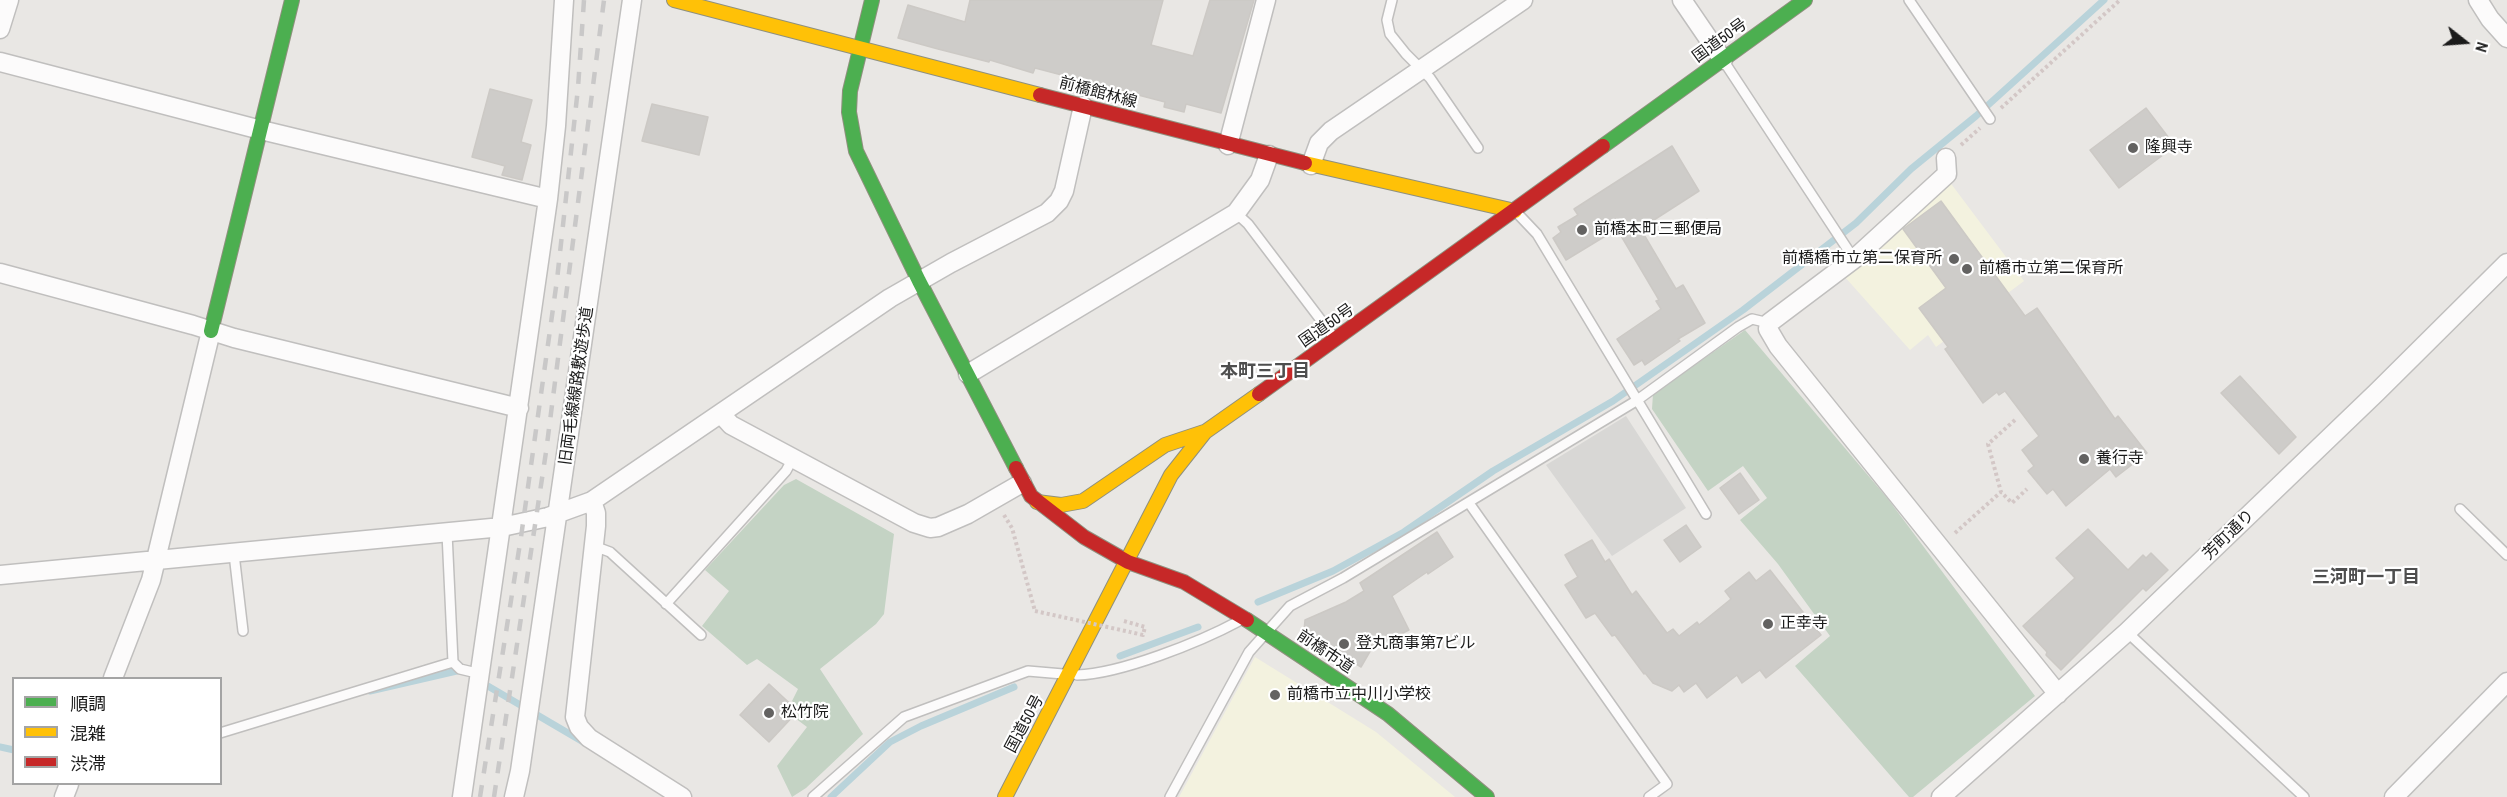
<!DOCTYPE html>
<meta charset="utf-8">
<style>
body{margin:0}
#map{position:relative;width:2507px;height:797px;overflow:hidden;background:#e9e7e4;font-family:"Archivo Narrow","Noto Sans JP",sans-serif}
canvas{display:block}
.legend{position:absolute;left:12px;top:677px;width:210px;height:108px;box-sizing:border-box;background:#fff;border:2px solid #a4a4a4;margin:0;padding:8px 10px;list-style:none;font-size:18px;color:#1b1b1b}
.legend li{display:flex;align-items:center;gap:12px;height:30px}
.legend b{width:30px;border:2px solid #a4a4a4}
.north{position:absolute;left:2435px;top:12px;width:60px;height:60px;-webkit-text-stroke:4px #fff;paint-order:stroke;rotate:107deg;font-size:16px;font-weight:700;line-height:24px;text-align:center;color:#1b1b1b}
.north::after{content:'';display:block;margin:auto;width:21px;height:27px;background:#1b1b1b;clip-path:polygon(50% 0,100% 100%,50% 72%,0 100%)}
</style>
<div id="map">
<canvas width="2507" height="797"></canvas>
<ul class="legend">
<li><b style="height:8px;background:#4caf50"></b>順調</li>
<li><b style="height:8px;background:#ffc107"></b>混雑</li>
<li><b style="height:8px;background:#c62828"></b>渋滞</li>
</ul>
<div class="north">N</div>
</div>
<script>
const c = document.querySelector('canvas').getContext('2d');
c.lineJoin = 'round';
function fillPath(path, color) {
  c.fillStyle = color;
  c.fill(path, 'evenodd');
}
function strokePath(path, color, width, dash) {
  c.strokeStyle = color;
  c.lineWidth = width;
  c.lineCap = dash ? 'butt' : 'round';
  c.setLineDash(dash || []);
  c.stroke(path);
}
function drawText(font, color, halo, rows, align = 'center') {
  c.font = font + ' "Archivo Narrow","Noto Sans JP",sans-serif';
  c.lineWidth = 4.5;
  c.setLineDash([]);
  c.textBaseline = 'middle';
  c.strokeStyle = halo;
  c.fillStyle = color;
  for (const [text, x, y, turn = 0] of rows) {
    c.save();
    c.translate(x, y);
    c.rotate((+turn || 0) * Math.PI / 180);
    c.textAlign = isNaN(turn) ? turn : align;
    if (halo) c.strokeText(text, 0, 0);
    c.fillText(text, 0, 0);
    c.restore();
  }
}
fillPath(new Path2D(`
 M1626 416 1686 508 1612 556 1546 465Z`), '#d8d7d5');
fillPath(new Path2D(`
 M1949 181 2024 281 1936 347 1928 335 1910 350 1844 276Z
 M1255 657 1376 732 1455 797H1179Z`), '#f3f2df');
fillPath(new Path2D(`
 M1745 330 1888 499 2035 696 1913 797H1909L1795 666 1830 636 1778 564 1740 520 1767 498 1743 466 1708 491 1652 409 1653 394Z
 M796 479 894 534 884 614 876 624 820 669 863 734 806 788 792 797 777 766 807 727 795 718 802 710 792 701 798 689 757 659 747 665 702 626 729 591 705 570 784 485Z`), '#c4d3c4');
strokePath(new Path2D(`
 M1258 602 1333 571 1404 532 1493 471 1613 401 1743 310 1856 223 1911 169 1976 116 2104 0
 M1120 656 1198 627
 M481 682 585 743
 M370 691 461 670
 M0 747 14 750
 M831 797 890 742 921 726 1014 687`), '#b9d3da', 7);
const building = new Path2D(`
 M970 0H1163L1151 45 1193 56 1210 0H1254L1221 113 1186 104 1184 112 1164 107 1165 102 1035 68 1033 73 990 60 989 62 938 49 898 38 908 5 965 22Z
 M490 89 532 100 521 142 531 145 522 180 502 175 505 166 472 157Z
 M652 104 708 117 699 155 642 141Z
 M2146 108 2175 146 2119 188 2090 150Z
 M1672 146 1699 191 1643 227 1646 231 1643 233 1676 289 1683 285 1705 323 1678 339 1680 341 1645 365 1642 360 1634 365 1617 339 1661 309 1656 301 1659 300 1617 229 1566 260 1553 238 1561 232 1558 227 1578 215 1574 209Z
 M1941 201 2025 316 2037 308 2115 419 2118 416 2147 453 2116 477 2110 469 2066 506 2053 489 2047 494 2028 471 2034 466 2022 450 2039 436 2005 391 1999 395 1997 392 1983 403 1945 349 1948 347 1919 308 1946 288 1903 229Z
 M2240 376 2296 437 2279 454 2221 393Z
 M1740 473 1759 500 1739 514 1720 488Z
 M1686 525 1701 547 1680 562 1664 540Z
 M2088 529 2128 570 2143 555 2146 558 2151 553 2168 570 2146 591 2143 588 2061 670 2046 655 2047 652 2023 626 2075 578 2056 558Z
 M1437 532 1453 557 1428 574 1427 572 1392 596 1409 630 1372 648 1361 667 1304 631 1305 620 1346 602 1364 591 1360 583Z
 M1592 540 1605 562 1609 559 1632 595 1636 591 1667 633 1673 629 1679 636 1697 622 1699 625 1731 599 1725 591 1749 572 1756 581 1770 570 1821 635 1766 678 1760 670 1742 683 1737 675 1707 698 1696 683 1684 692 1679 685 1672 691 1653 683 1645 673 1644 674 1615 635 1612 636 1595 613 1586 618 1565 585 1578 577 1565 555Z
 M769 684 798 711 769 742 740 715Z`);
fillPath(building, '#ceccc9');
strokePath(building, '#ccc9c5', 1.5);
const lane = new Path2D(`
 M1392 0 1387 20 1390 34 1406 54 1430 78 1478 148
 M1909 0 1990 119
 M1725 63 1854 259
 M1236 213 1248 224 1333 336
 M1518 214 1537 234 1706 514
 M1469 503 1667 784 1649 797
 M2460 509 2507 555
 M447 533 453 662 460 669 481 674
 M594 546 610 552 701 635
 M234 554 243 631
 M666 604 786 471 793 458
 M2127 632 2304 797
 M1077 675C1120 674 1200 642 1239 621
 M220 733 453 662
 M813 797 904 717 1028 671 1063 674
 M1170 797 1249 652 1290 606 1343 578 1636 401 1738 327 1752 319 1769 323`);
const street = new Path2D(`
 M1682 0 1723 60
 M2478 0 2490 19 2507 38
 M0 29 9 0
 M0 62 261 130 548 199
 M1228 145 1266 0
 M1946 158 1947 174 1854 259 1769 323 1768 329 1778 346 2058 694
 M1311 165 1319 143 1331 131 1523 0
 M0 273 193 325 234 338 519 408
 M968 374 1236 213 1260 180 1269 155
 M721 414 731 425 914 523 930 528 938 527 968 514 1022 483
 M592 501 596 513V526L575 717 579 727 589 738 682 797
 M0 575 502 527 548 517 592 501 890 298 951 263 1047 213 1059 201 1064 191 1083 106
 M113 678 151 580 211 331
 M64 797 69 784
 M462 797 548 199 556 126 564 0
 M514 797 520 771 632 0
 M1941 797 2127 632 2377 392 2507 263
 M2394 797 2507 682`);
const fast = new Path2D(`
 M872 0 850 91 849 112 856 151 919 281 1016 468
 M1603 146 1805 0
 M211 331 292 0
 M1247 620 1388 714 1487 797`);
const slow = new Path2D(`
 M674 0 1040 95
 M1305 163 1515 211
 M1037 502 1061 505 1083 501 1165 445 1204 432
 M1005 797 1171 475 1205 432 1259 394`);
const jam = new Path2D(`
 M1040 95 1305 163
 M1259 394 1603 146
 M1016 468 1031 496 1084 537 1128 562 1184 582 1247 620`);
strokePath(lane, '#c0bfbe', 12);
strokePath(street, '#c0bfbe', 21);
strokePath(fast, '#8f907e', 16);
strokePath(slow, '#8f907e', 16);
strokePath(jam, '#8f907e', 16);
strokePath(new Path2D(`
 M2001 108 2120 0
 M1961 145 1980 128
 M2015 420 1988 444 2001 492 2012 503 2027 489
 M1004 515 1012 528 1035 611
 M1955 533 2001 492
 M1124 621 1145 627 1143 635 1130 632`), '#d3c7c6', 4, [3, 3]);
strokePath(lane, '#fcfbfb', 9);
strokePath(street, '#fcfbfb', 18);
strokePath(fast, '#4caf50', 14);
strokePath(slow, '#ffc107', 14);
strokePath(jam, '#c62828', 14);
strokePath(new Path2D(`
 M480 797 521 537 557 280 578 88 584 0
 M494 797 546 452 604 0`), '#c9c8c8', 4.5, [12, 12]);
strokePath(new Path2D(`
 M1035 611 1130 632`), '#d3c7c6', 4, [3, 3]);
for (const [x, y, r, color] of [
 [2133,148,6,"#636261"],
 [1582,230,6,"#636261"],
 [1954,259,6,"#636261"],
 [1967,269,6,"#636261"],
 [2084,459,6,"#636261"],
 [1768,624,6,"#636261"],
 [1344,644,6,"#636261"],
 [1275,695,6,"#636261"],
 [769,713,6,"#636261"]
]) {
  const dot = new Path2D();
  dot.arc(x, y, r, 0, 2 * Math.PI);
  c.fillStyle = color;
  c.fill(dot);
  strokePath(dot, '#fff', 2);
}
drawText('16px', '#1b1b1b', '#fff', [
 ["国道50号",1720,41,-36],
 ["前橋館林線",1098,93,15],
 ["国道50号",1327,326,-35],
 ["旧両毛線線路敷遊歩道",577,386,-82],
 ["芳町通り",2229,535,-44],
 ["前橋市道",1325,652,34],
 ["国道50号",1025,724,-62]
]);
drawText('16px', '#1b1b1b', '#fff', [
 ["隆興寺",2145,148],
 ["前橋本町三郵便局",1594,230],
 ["前橋橋市立第二保育所",1942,259,"right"],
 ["前橋市立第二保育所",1979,269],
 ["養行寺",2096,459],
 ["正幸寺",1780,624],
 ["登丸商事第7ビル",1356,644],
 ["前橋市立中川小学校",1287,695],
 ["松竹院",781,713]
], 'left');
drawText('bold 18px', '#4e4e4e', '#fff', [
 ["本町三丁目",1265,372],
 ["三河町一丁目",2366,578]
]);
</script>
